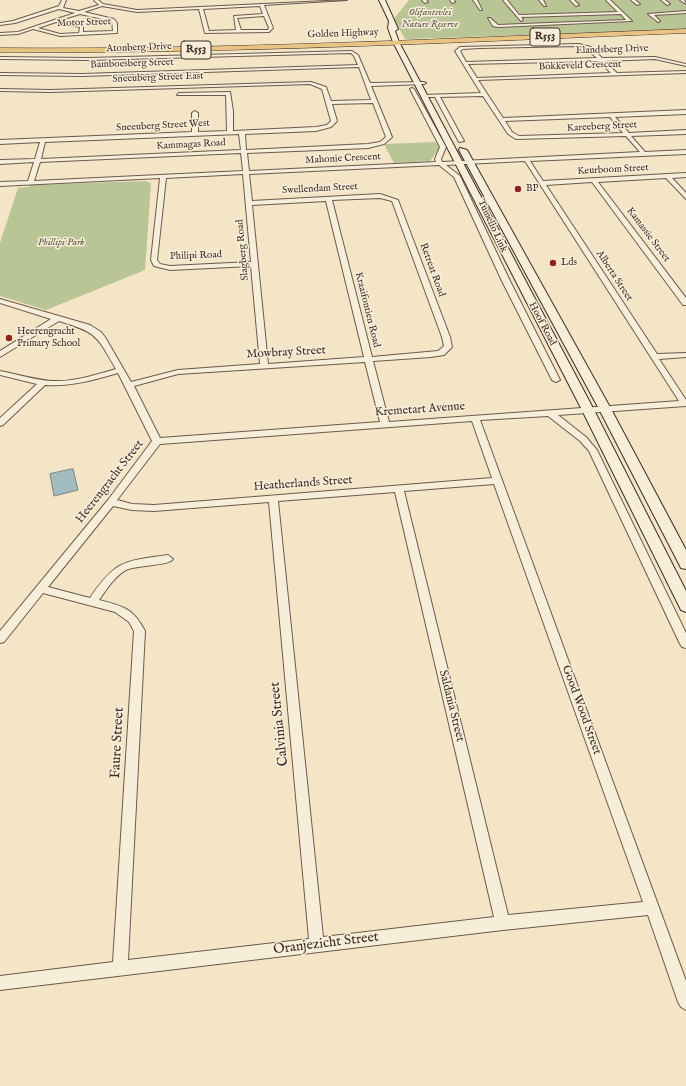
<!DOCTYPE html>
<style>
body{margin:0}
canvas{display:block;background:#f3e5c5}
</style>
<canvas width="686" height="1086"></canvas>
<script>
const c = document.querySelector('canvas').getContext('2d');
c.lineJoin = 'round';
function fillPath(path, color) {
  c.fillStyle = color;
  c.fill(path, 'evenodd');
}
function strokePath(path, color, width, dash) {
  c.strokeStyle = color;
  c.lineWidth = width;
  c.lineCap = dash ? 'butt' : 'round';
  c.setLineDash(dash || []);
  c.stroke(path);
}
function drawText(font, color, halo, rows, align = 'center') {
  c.font = font + ' "IM FELL English",serif';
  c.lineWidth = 3;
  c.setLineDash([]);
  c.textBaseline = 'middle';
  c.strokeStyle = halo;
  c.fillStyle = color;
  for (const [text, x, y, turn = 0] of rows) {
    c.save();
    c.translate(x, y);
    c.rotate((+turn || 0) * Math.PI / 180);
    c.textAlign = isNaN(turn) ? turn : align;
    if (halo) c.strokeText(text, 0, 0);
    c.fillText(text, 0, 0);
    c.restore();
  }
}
fillPath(new Path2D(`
 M409 0H686V30L405 39 394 19Z
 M435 142 440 147 430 161 394 163 384 144Z
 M145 181 151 183 145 270 46 310 0 296V243L18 188 29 187 30 185Z`), '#bac596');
const water = new Path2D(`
 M73 469 78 490 54 496 50 474Z`);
fillPath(water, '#a2bcc0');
strokePath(water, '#798282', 1);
const minor = new Path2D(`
 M62 0H66L63 8 79 11 99 5 94 0H98L103 4 137 10 347 0 264 5 273 28 269 32 205 33 199 9 137 12 102 6 84 12 114 19 117 23V33L60 36 33 29 18 34 0 35V33L18 32 75 13 59 9 15 23 0 25V23L13 21 59 6ZM260 6 263 14 234 16 236 30 209 31 203 9ZM80 14 112 21 113 31 83 32V25L60 20ZM264 16 269 28 268 30H241L237 18ZM56 22 80 27 79 33 60 34 38 28Z
 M422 0H426L428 2 425 3Z
 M450 0H454L455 2 452 3Z
 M473 0H477L482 10H480Z
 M503 0H507L519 15 618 12 606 0H610L632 21 498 27 493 26 488 18H490L498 25 626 20 621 14 521 17 523 20 521 21Z
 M539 0H543L546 6H544Z
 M570 0H574L579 5 576 6Z
 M631 0H635L640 4 637 5Z
 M661 0H665L670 4 667 5Z
 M680 0H684L686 4Z
 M686 11V13L654 15 660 21 658 22 648 14Z
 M579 44 591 47 602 58 655 57 686 64V66L655 59 604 61 617 73 686 71V73L478 80 503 118 686 110V114L615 117 629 133 686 130V134L631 136 645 152 686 150V154L530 161 543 181 686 173V177L672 178 686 193V199L666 178 598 182 686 298V305H683L592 182 546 185 657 354 686 353V357L659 359 686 400V406L558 415 586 437 597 450 686 633V648L682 647 680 644 589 451 580 441 548 416 480 420 686 981V1010L681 1007 678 1002 648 915 503 930 0 990V976L113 962 134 631 129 622 115 612 43 593 4 642 0 643V631L108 500 152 441 118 373C94 380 70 387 45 385L3 425 0 426V418L37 384 0 375V371C17 374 34 380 52 381 74 382 95 375 116 369 96 335 98 333 59 321L0 357V351L51 319 0 303V299L90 325 101 332 105 337 131 382 178 370 260 364 251 266 170 270 154 266 151 260 160 178 0 186V182L28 181 34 162 0 164V160L35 159 40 142 0 144V140L192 132V113L195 111 198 113V132L227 131 226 95H177L179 93 230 92 233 111V131L316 127 327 125 331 121 322 89 310 84 50 92 0 91V89L50 90 311 82 326 87 331 101 371 100 359 67 82 76 0 75V73L82 74 358 65 354 56 351 53 88 60 0 59V57L88 58 352 51 358 55 370 83 424 82 426 83 424 84 371 86 392 137 384 144 368 148 247 153 249 171 436 162 435 159 440 147 410 89 412 88 414 89 446 147 441 159 442 162 640 152 626 136 516 139 508 134 483 96 440 97 464 141 459 142 435 97H424L422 96 424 95 481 93 455 51 460 47ZM579 46 587 49 597 58 466 62 460 51 463 49 479 48ZM599 61 611 73 477 78 468 64ZM373 103 386 137 380 142 368 144 246 150 245 134 316 131 331 127 337 121 332 104ZM610 117 623 133 519 136 512 132 505 121ZM239 134 241 150 41 159 45 142ZM241 153 243 171 34 181 40 162ZM525 161 679 401 389 422 373 361 431 357 444 355 452 347 450 337 398 200 380 194 252 201 249 174 439 165 454 177 502 281 552 380 556 382 560 380 510 281 460 176 446 165ZM243 174 251 262 170 266 160 264 157 260 166 178ZM380 198 392 201 442 337 444 346 438 351 372 357 332 200ZM326 201 364 357 268 364 252 205ZM365 362 380 422 160 438 134 386 178 374ZM472 421 492 478 154 505 132 504 117 500 160 444ZM494 484 643 902 508 915 404 491ZM395 492 494 917 323 937 278 501ZM269 502 309 939 128 960 145 631C133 608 123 606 99 600 107 589 114 577 126 570 136 565 169 566 173 559L168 555C124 561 116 560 90 598L48 587 113 506 132 510 154 511Z`);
const secondary = new Path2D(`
 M379 0H385L398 29 395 31 399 42 594 410 686 591V612L681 610 679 606 582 410 393 42 388 28 389 21Z
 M460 148 467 150 611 409 686 550V569L681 568 679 564 599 409 459 150Z`);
const primary = new Path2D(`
 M686 29V33C458 42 229 54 0 52V48C229 50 458 38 686 29Z`);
strokePath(minor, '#6a5a4e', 2);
strokePath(secondary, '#3c2c26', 2);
strokePath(primary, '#3c2c26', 1);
fillPath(minor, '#f7eed9');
fillPath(secondary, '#f7eed9');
fillPath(primary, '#eac282');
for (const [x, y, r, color] of [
 [518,189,4,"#8f2418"],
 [553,263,4,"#8f2418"],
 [9,338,4,"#8f2418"]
]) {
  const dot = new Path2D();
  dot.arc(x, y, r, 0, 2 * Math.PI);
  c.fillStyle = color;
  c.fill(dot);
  strokePath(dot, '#f7eed9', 1.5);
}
drawText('italic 10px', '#5c5242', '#f7eed9', [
 ["Olifantsvlei",430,13],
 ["Nature Reserve",430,25],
 ["Phillipi Park",61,243]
]);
drawText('10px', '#3c2c26', '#f7eed9', [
 ["Motor Street",84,23,-2],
 ["Golden Highway",343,34,-2],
 ["Atonberg Drive",139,48,-2],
 ["Elandsberg Drive",612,50,-2],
 ["Bamboesberg Street",132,64,-2],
 ["Bokkeveld Crescent",580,66,-2],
 ["Sneeuberg Street East",158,78,-2],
 ["Sneeuberg Street West",163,126,-3],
 ["Kareeberg Street",602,127,-3],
 ["Kammagas Road",191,145,-3],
 ["Mahonie Crescent",343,159,-3],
 ["Keurboom Street",613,170,-3],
 ["Swellendam Street",320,189,-3],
 ["Tumello Link",492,226,65],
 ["Kamassie Street",648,235,53],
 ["Slagberg Road",243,250,-95],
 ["Philipi Road",196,256,-2],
 ["Retreat Road",432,270,70],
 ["Alberta Street",614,276,57],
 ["Kraaifontien Road",367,310,76],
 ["Hoof Road",542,324,62]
]);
drawText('10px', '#3c2c26', '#f7eed9', [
 ["BP",526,189],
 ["Lds",561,263],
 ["Heerengracht",17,332],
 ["Primary School",17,344]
], 'left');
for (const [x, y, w] of [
 [545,37,30],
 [196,50,30]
]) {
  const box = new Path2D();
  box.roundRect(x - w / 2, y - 9, w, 18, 3);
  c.fillStyle = '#f7eed9';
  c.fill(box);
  strokePath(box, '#3c2c26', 1);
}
drawText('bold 11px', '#3c2c26', null, [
 ["R553",545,37],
 ["R553",196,50]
]);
drawText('12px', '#3c2c26', '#f7eed9', [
 ["Mowbray Street",286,353,-3],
 ["Kremetart Avenue",420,410,-4],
 ["Heerengracht Street",110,482,-52],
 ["Heatherlands Street",303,484,-4],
 ["Saldania Street",451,706,76],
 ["Good Wood Street",581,710,70]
]);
drawText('14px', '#3c2c26', '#f7eed9', [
 ["Calvinia Street",280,724,-96],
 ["Faure Street",118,743,-87],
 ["Oranjezicht Street",326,944,-7]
]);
</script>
